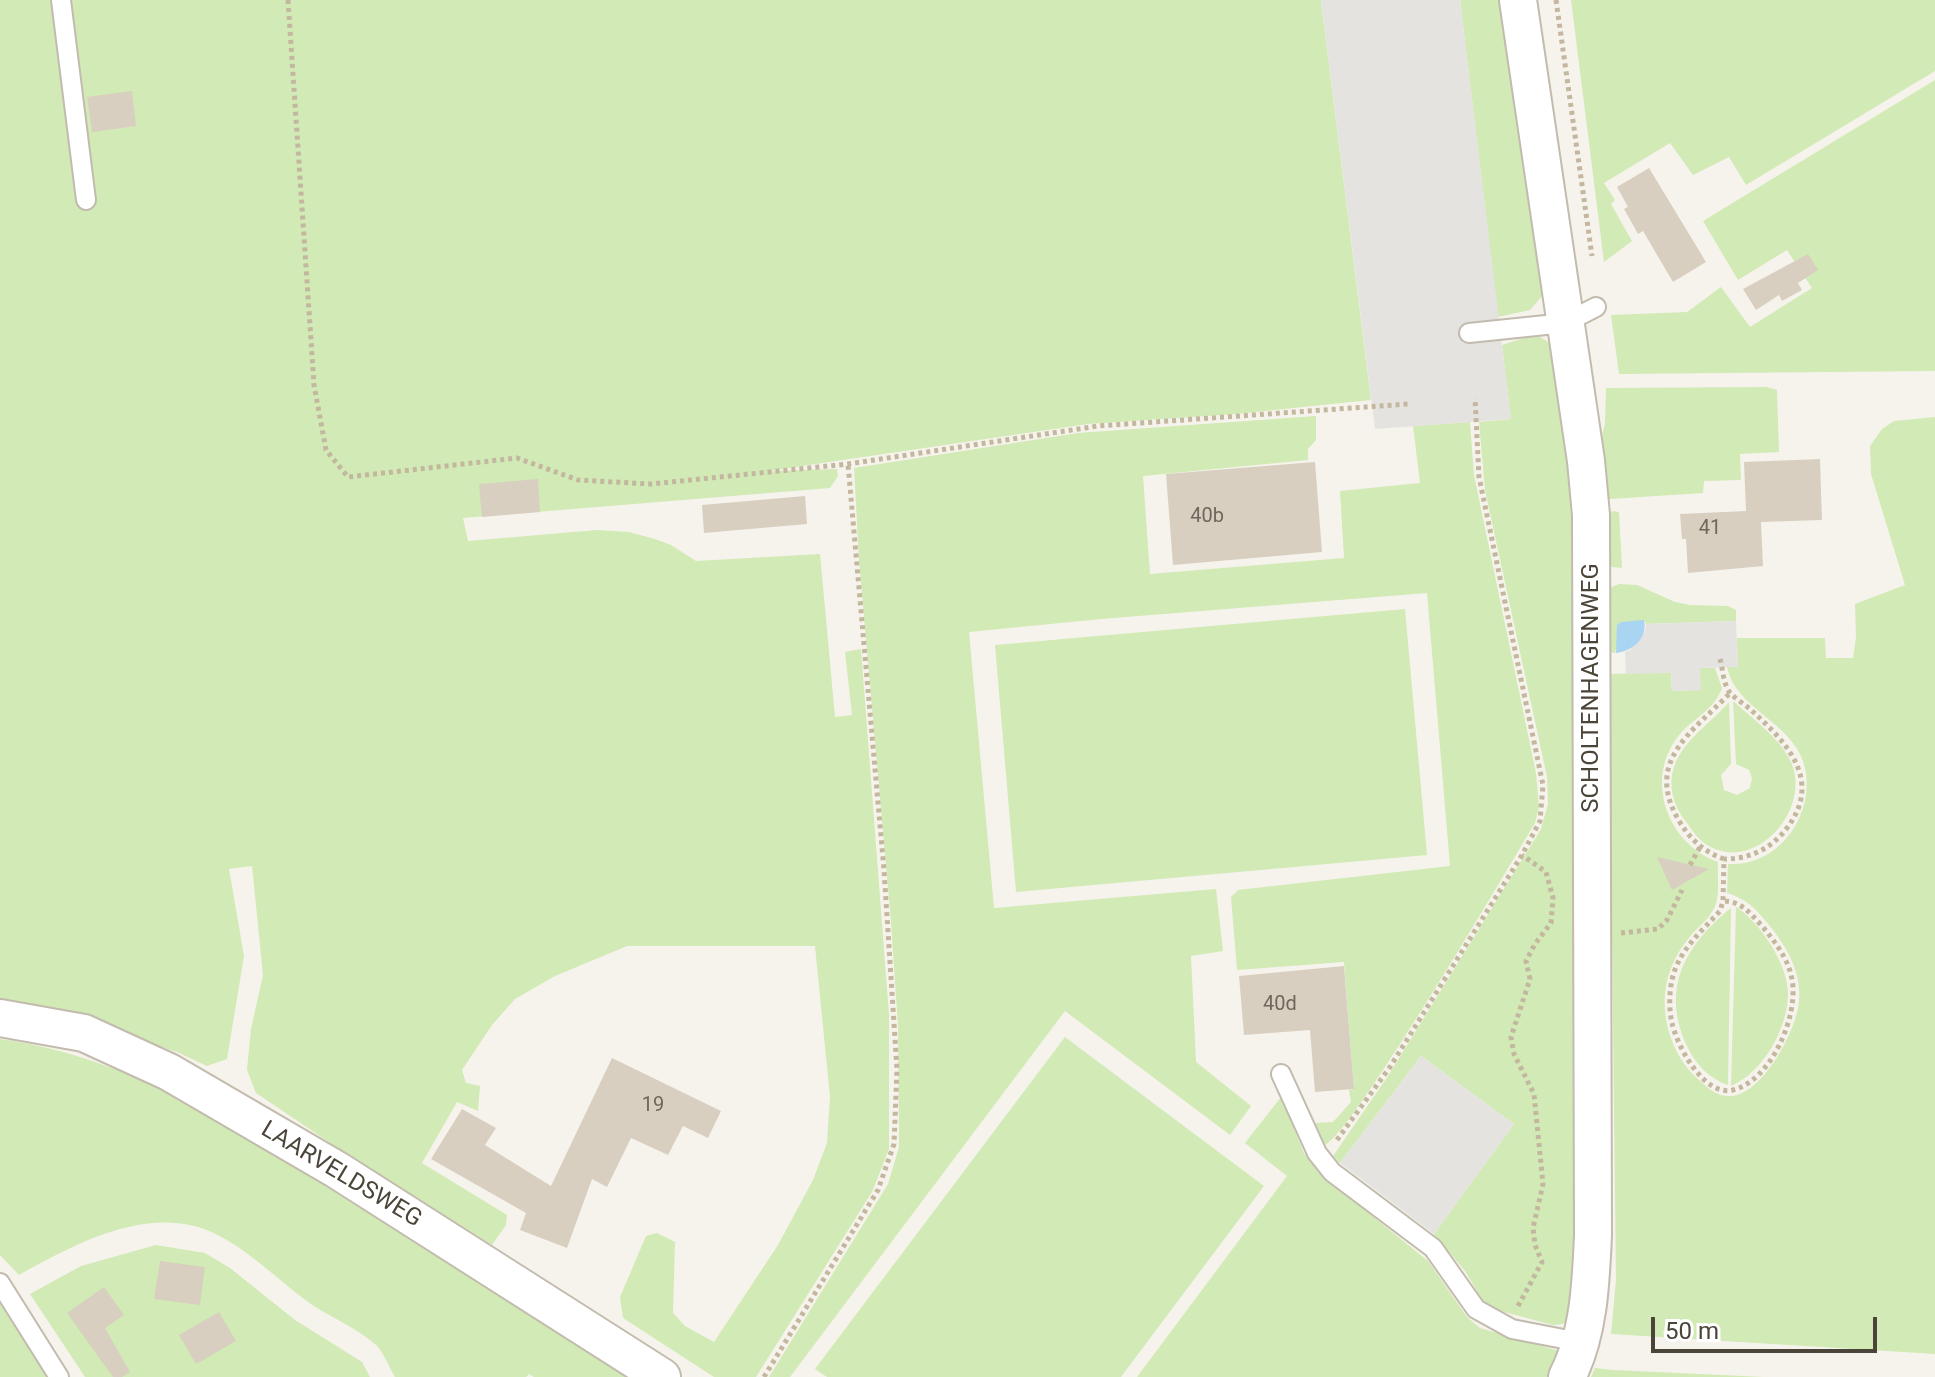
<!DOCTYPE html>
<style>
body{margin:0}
#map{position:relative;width:1935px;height:1377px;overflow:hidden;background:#f6f3ec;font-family:Roboto,sans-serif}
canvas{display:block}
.scale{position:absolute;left:1651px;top:1317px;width:226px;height:36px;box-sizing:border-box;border:4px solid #4b4439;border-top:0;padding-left:10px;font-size:24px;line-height:28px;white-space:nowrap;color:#4b4439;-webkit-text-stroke:6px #fff;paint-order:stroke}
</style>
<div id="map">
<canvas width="1935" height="1377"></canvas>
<div class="scale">50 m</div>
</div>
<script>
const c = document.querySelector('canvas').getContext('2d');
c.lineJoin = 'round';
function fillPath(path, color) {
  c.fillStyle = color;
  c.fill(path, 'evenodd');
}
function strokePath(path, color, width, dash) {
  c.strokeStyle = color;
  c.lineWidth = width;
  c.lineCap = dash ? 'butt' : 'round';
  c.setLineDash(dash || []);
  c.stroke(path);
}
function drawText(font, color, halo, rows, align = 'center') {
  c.font = font + ' Roboto,sans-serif';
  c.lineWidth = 7;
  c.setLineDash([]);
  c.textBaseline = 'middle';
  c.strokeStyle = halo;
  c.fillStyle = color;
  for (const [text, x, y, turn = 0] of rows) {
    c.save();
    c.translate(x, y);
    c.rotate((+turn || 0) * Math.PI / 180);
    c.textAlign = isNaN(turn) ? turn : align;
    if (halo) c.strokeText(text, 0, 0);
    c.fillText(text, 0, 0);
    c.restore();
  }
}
fillPath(new Path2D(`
 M0 0H1321L1371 400 1236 414 1088 424 768 471 837 469 838 476 830 488 463 518 468 541 597 530 629 532 655 539 671 545 696 561 820 554 835 717 852 715 845 652 861 649 889 1015V1149L872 1192 756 1377H714L623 1318 620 1297 646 1236 657 1233 675 1242 673 1313 685 1326 714 1342 778 1245 813 1180 827 1143 830 1097 815 946H627L555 976 515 999 492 1025 462 1070 466 1083 480 1086 478 1111 457 1102 422 1163 507 1215 506 1225 492 1245 354 1159 256 1093 247 1070 251 1029 263 975 252 866 229 869 244 956 227 1059 207 1066 177 1052 104 1028 0 1009Z
 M1460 0H1506L1549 288 1530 310 1498 317Z
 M1571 0H1935V71L1746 185 1729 157 1693 175 1670 143 1604 183 1615 200 1611 204 1632 241 1604 262Z
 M1935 80V371L1619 374 1611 315 1687 312 1721 287 1750 327 1812 288 1787 250 1738 280 1703 221Z
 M1530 336 1540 337 1558 348 1581 548 1582 1114 1573 1318 1563 1324 1553 1325 1493 1309 1483 1301 1465 1271 1434 1234 1514 1124 1421 1056 1340 1163 1333 1156 1388 1076 1541 829 1548 804 1547 777 1485 490 1479 422 1511 419 1502 345Z
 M1767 387 1777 390 1779 452 1740 454 1741 480 1704 481 1703 493 1610 499 1599 493 1595 460 1605 424 1606 388Z
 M1316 416V440L1308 449V460L1143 476 1150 574 1344 558 1340 491 1420 483 1413 426 1470 422 1474 475 1536 773 1539 807 1535 823C1510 865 1351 1136 1325 1145L1315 1123 1333 1122 1351 1102 1349 1090 1354 1089 1344 962 1237 970 1231 897 1238 890 1450 866 1427 593 1101 619 969 632 994 908 1216 889 1223 951 1191 956 1196 1062 1251 1106 1230 1135 1065 1011 790 1377H769L888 1184 899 1147 898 1026 891 922 859 560 854 468 1078 433Z
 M1935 417V1354L1611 1334 1616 1280 1609 674 1671 672 1672 691 1700 690V668H1715L1722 688C1715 709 1694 718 1680 734 1643 778 1667 844 1718 862 1717 875 1721 899 1713 910 1708 919 1700 926 1693 933 1673 956 1663 980 1665 1011 1667 1036 1679 1063 1699 1080 1708 1088 1717 1097 1731 1096 1763 1094 1796 1031 1799 1002 1802 975 1789 951 1773 930 1758 911 1749 900 1727 893L1728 864C1781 867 1819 810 1803 761 1789 721 1735 708 1727 667L1738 666 1737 638H1825L1826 658H1853L1856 637 1855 604 1905 585 1871 474 1870 446 1882 429 1894 421Z
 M1613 511 1619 512 1622 568 1612 567 1602 561 1603 516Z
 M1619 584 1637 585 1675 602 1690 605 1728 606 1736 610V621L1646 624 1645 621 1615 651 1616 653 1608 652 1604 590Z
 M1405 609 1427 855 1016 892 995 645Z
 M1733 701C1752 718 1777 736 1789 758 1816 807 1754 878 1704 843 1696 837 1690 827 1684 819 1673 804 1668 785 1674 767 1683 740 1711 723 1729 702L1731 764 1721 775 1724 790 1737 795 1750 788 1752 778 1749 770 1736 764Z
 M1736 907C1759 921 1789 965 1788 995 1787 1030 1763 1072 1731 1086Z
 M1731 908V909L1728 1085C1710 1079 1696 1065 1688 1048 1660 990 1684 946 1731 908Z
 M1065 1037 1264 1186 1121 1377H827L815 1369Z
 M0 1039C134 1057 250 1135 363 1204 459 1262 554 1319 650 1377H534L529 1374 526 1377H395C389 1367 384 1353 376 1345 355 1326 326 1316 304 1299 275 1277 248 1250 216 1234 151 1202 75 1244 19 1275L0 1255Z
 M1281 1097 1304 1153 1319 1173 1428 1261 1467 1317 1480 1328 1559 1351 1551 1377H1137L1287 1176 1245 1143Z
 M156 1245 205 1253 230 1268 295 1320 362 1362 370 1377H85L30 1294 81 1266Z
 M0 1297 51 1377H0Z
 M1595 1368 1613 1370 1764 1377H1591Z`), '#d2eab5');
fillPath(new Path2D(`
 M1321 0H1460L1511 419 1375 429Z
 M1736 621 1738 667 1700 668 1701 690 1672 691 1671 673 1626 674 1625 652 1630 650 1645 631 1646 624Z
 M1421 1056 1514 1124 1434 1234 1340 1163Z`), '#e5e3e0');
fillPath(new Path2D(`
 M1644 620C1648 638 1633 651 1616 653L1617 625 1621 622Z`), '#a9d4f2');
fillPath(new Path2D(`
 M132 91 136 126 92 132 87 97Z
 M1649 168 1706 262 1673 282 1643 231 1638 234 1624 209 1628 207 1617 187Z
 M1808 254 1818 270 1798 283 1802 290 1782 301 1779 295 1756 310 1743 289Z
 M1820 459 1822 520 1761 522 1763 566 1688 573 1686 539H1682L1680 514 1746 511 1744 462Z
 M1315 462 1322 552 1173 565 1166 474Z
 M538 479 540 512 482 517 479 484Z
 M805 496 807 524 704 533 702 505Z
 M1657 857 1709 869 1672 890Z
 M1344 966 1354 1089 1315 1092 1310 1030 1244 1035 1239 976Z
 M612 1058 721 1111 708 1138 683 1126 668 1155 631 1138 607 1187 592 1179 567 1248 520 1230 526 1213 431 1159 462 1109 496 1128 485 1145 551 1186Z
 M160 1261 205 1267 200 1305 154 1299Z
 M104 1287 124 1315 105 1328 130 1372 122 1377H113L67 1313Z
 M219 1312 236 1341 196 1364 179 1335Z`), '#d8cfc1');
const lane = new Path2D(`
 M61 0 86 200
 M1469 333 1565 323 1596 307
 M1281 1074 1317 1153 1332 1172 1433 1248 1476 1309 1512 1329 1579 1342
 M0 1283 59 1377`);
const street = new Path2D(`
 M1518 0 1586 461 1591 515 1593 1235C1591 1281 1589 1335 1567 1377
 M0 1018 84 1033 169 1072 337 1170 662 1377`);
strokePath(lane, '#c2bbae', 22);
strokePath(street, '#c2bbae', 40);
strokePath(new Path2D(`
 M288 0 314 385 326 450 348 477 517 458 578 480 651 484 848 464 1098 426 1408 404
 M1556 0 1592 256
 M1720 659C1723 669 1723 685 1731 694 1736 699 1744 704 1750 709 1785 741 1824 779 1787 828 1771 849 1750 859 1724 859L1723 901 1720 911C1701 932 1678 951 1672 980 1669 993 1669 1010 1672 1023 1677 1046 1704 1097 1733 1090 1772 1080 1799 1015 1792 979 1788 958 1775 942 1762 926 1750 913 1741 901 1723 901
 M1724 859C1702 851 1689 838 1678 819 1644 760 1694 731 1730 693
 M1690 865 1700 847
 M1621 933 1658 929 1667 920 1682 890
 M1337 1140 1390 1067 1522 855 1540 821 1543 785 1479 477 1475 398
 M1518 1306 1542 1262 1535 1245 1533 1228 1543 1184 1534 1094 1514 1054 1511 1037 1530 979 1526 961 1535 944 1551 923 1553 898 1546 872 1522 855
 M764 1377 878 1190 894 1144 897 1069 884 870 848 464`), '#c4b79f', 5, [4, 4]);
strokePath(lane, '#fff', 18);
strokePath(street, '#fff', 36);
drawText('20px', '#6e675b', null, [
 ["40b",1207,517],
 ["41",1710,529],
 ["40d",1280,1005],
 ["19",653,1106]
]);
drawText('24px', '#4b4439', '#fff', [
 ["SCHOLTENHAGENWEG",1592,688,-90],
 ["LAARVELDSWEG",341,1175,31]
]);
</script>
